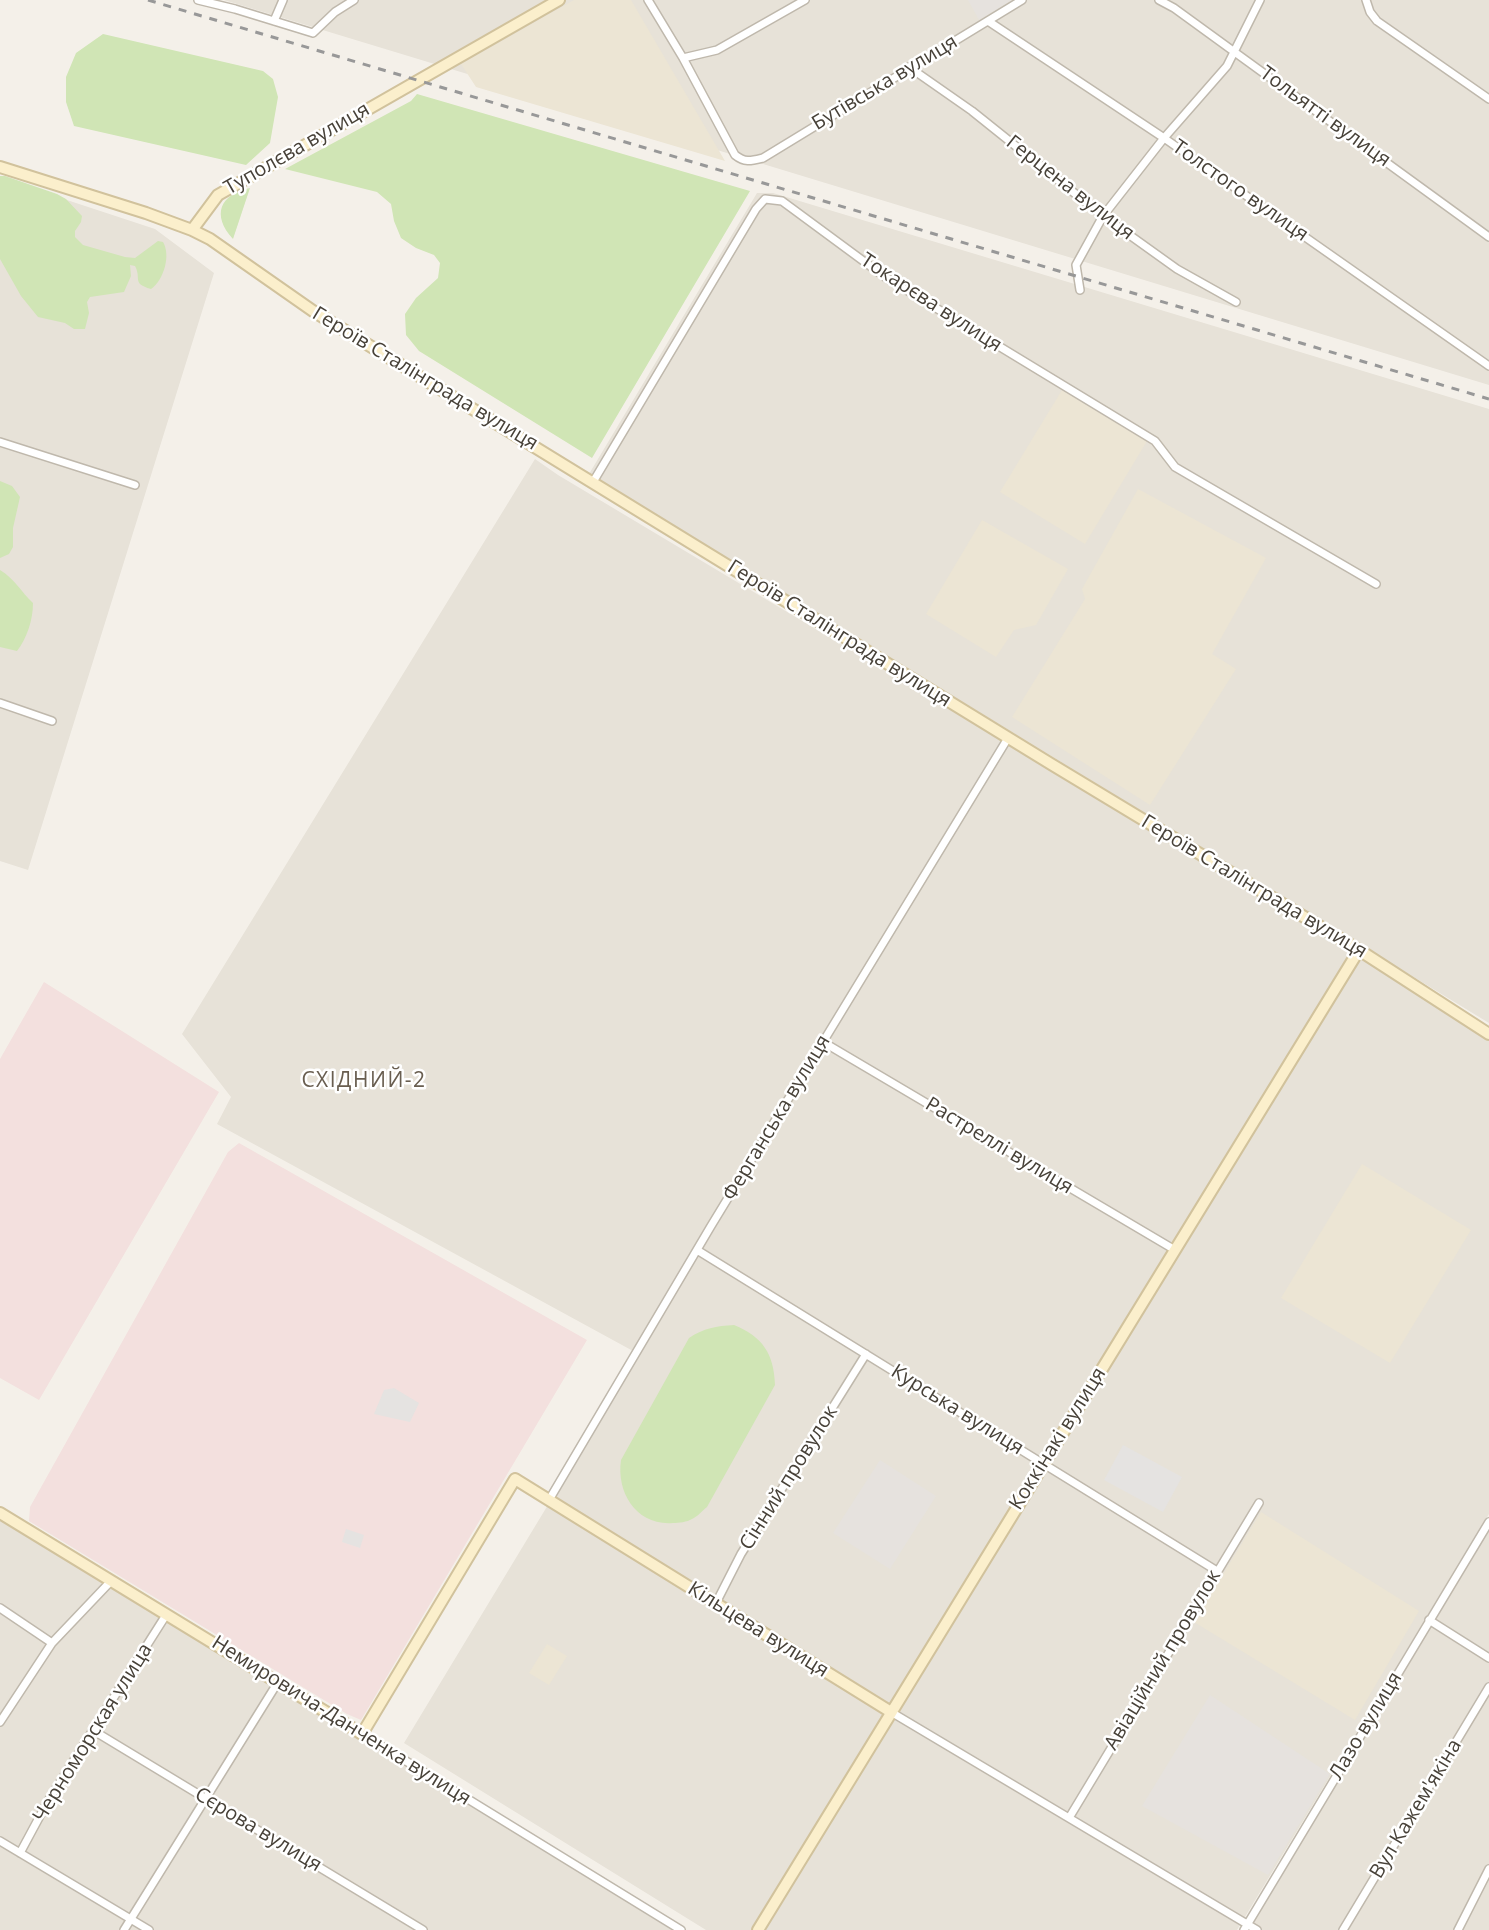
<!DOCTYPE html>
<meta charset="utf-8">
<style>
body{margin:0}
canvas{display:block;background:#f4f0e9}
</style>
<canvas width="1489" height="1930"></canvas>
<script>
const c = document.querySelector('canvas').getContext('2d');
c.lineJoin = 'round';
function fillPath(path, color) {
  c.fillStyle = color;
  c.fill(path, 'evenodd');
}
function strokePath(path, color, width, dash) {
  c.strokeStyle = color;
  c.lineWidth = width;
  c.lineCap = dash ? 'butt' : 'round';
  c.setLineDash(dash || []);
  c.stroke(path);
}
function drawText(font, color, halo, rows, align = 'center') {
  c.font = font + ' "Open Sans",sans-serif';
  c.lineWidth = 5;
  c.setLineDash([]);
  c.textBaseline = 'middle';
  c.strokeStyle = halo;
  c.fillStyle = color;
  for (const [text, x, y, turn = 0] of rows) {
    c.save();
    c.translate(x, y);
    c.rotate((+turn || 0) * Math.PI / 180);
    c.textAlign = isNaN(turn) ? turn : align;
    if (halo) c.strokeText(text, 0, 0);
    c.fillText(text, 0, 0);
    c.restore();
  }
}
fillPath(new Path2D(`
 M224 0H1489V385L497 83Z
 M0 178 155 229 214 273 28 870 0 861Z
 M757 193H773L1489 409V1023L589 474Z
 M535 459 558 475 1003 741 633 1351 217 1124 231 1097 182 1034Z
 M1008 744 1361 956 1489 1036V1514L1237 1930H706L404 1743Z
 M0 1519 677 1930H0Z
 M1489 1531V1930H1249Z`), '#e7e2d8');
fillPath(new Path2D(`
 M968 0H1012L979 20Z
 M880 1460 936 1496 890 1569 833 1533Z
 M1210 1695 1330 1774 1268 1875 1142 1806Z`), '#e6e2de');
fillPath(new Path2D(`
 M574 0H631L725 161 476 87 461 64Z
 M1062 390 1147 441 1085 544 1000 492Z
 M1138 489 1266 558 1212 654 1236 669 1150 805 1012 717 1085 599 1082 589Z
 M982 520 1068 569 1036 625 1014 630 996 657 926 614Z
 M1362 1164 1471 1230 1390 1363 1281 1298Z
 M1261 1512 1419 1611 1355 1720 1194 1622Z
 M547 1644 567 1656 549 1685 529 1673Z`), '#ece5d4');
fillPath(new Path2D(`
 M44 982 219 1092 39 1400 0 1378V1059Z
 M239 1143 587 1340 361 1720 347 1714 29 1521 30 1507 228 1152Z`), '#f3e0de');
fillPath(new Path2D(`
 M103 34 263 71 273 79 278 97 270 143 246 165 74 126 66 102V77L76 53Z
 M417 94 750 191 592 458 419 351 406 335 405 314 416 298 438 278 440 263 434 255 416 248 401 238 394 221 391 204 377 192 285 169 411 101Z
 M0 176H5L57 194 66 199 82 216 81 222 75 231V237L83 245 125 257 135 258 158 241 163 242C171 255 164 280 151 289 131 283 142 279 135 266L130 265 131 276 124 292 90 297 87 302 89 313 85 329H74L65 323 38 317 21 296 0 259Z
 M250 188 233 239C211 215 220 194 250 188Z
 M0 481 12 486 20 497 13 528V547L9 554 0 558Z
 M0 570C15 579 21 592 33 603 33 620 27 638 17 651L0 647Z
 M734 1325C763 1337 774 1354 775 1385L707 1507C702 1511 697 1517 692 1519 687 1522 679 1523 673 1523 637 1526 616 1493 621 1460L689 1338C704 1328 716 1326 734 1325Z`), '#d0e5b5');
fillPath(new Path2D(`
 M394 1388 419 1403 410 1422 374 1414 384 1390Z
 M1123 1445 1182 1477 1163 1512 1104 1480Z
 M346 1529 364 1535 360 1548 342 1542Z`), '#e5e3e1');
const street = new Path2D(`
 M198 0 235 9 313 33 335 12 354 0
 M648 0 683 58 735 155C745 163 751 161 763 158L1022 0
 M1159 0 1174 8 1489 237
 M1366 0 1370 12 1377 21 1489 99
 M274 21 283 0
 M988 21 1164 138 1489 366
 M683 58 717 50 805 0
 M909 67 972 111 1103 216 1177 269 1236 302
 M1080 290 1076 265 1103 216 1164 138 1227 66 1260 0
 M0 442 135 485
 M593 482 756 209 765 199 782 201 885 277 1155 441 1175 467 1376 584
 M0 703 52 721
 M823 1042 1175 1250
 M697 1250 1217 1571
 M549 1500 711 1226 1008 738
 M716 1603 741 1554 866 1354
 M0 1608 52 1643
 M1429 1620 1489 1658
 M891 1712 1257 1930
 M0 1722 52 1643 111 1581
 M94 1731 423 1930
 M362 1734 681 1930
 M1069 1818 1259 1503
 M0 1841 149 1930
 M20 1853 48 1801 166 1615
 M124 1930 278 1682
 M1244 1930 1489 1522
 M1343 1930 1489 1687
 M1458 1930 1489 1869`);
const secondary = new Path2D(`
 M0 167 146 213 192 230 210 239 313 311 1051 764 1359 950 1489 1034
 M192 230 218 195 559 0
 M0 1513 362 1734 515 1479 891 1712
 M758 1930 1359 950`);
strokePath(street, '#bfb8ac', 10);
strokePath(secondary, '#d1c29c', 14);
strokePath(street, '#fff', 7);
strokePath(secondary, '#fbefcc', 10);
strokePath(new Path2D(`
 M148 0 1489 399`), '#989898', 3, [8, 8]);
drawText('20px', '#474138', '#fff', [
 ["Бутівська вулиця",885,83,-31],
 ["Тольятті вулиця",1325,117,36],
 ["Туполєва вулиця",297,149,-30],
 ["Герцена вулиця",1070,188,38],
 ["Толстого вулиця",1240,191,35],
 ["Токарєва вулиця",931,303,33],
 ["Героїв Сталінграда вулиця",425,379,31],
 ["Героїв Сталінграда вулиця",839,634,32],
 ["Героїв Сталінграда вулиця",1254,887,31],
 ["Ферганська вулиця",777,1118,-59],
 ["Растреллі вулиця",999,1146,31],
 ["Курська вулиця",957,1410,32],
 ["Коккінакі вулиця",1058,1439,-58],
 ["Сінний провулок",789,1478,-58],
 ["Кільцева вулиця",758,1630,32],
 ["Авіаційний провулок",1163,1660,-59],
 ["Немировича-Данченка вулиця",341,1721,32],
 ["Лазо вулиця",1366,1726,-59],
 ["Черноморская улица",93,1733,-58],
 ["Вул Кажем'якіна",1416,1809,-59],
 ["Сєрова вулиця",258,1830,31]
]);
c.letterSpacing = '1.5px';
drawText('21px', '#695e50', '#fff', [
 ["СХІДНИЙ-2",364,1081]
]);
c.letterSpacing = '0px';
</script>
